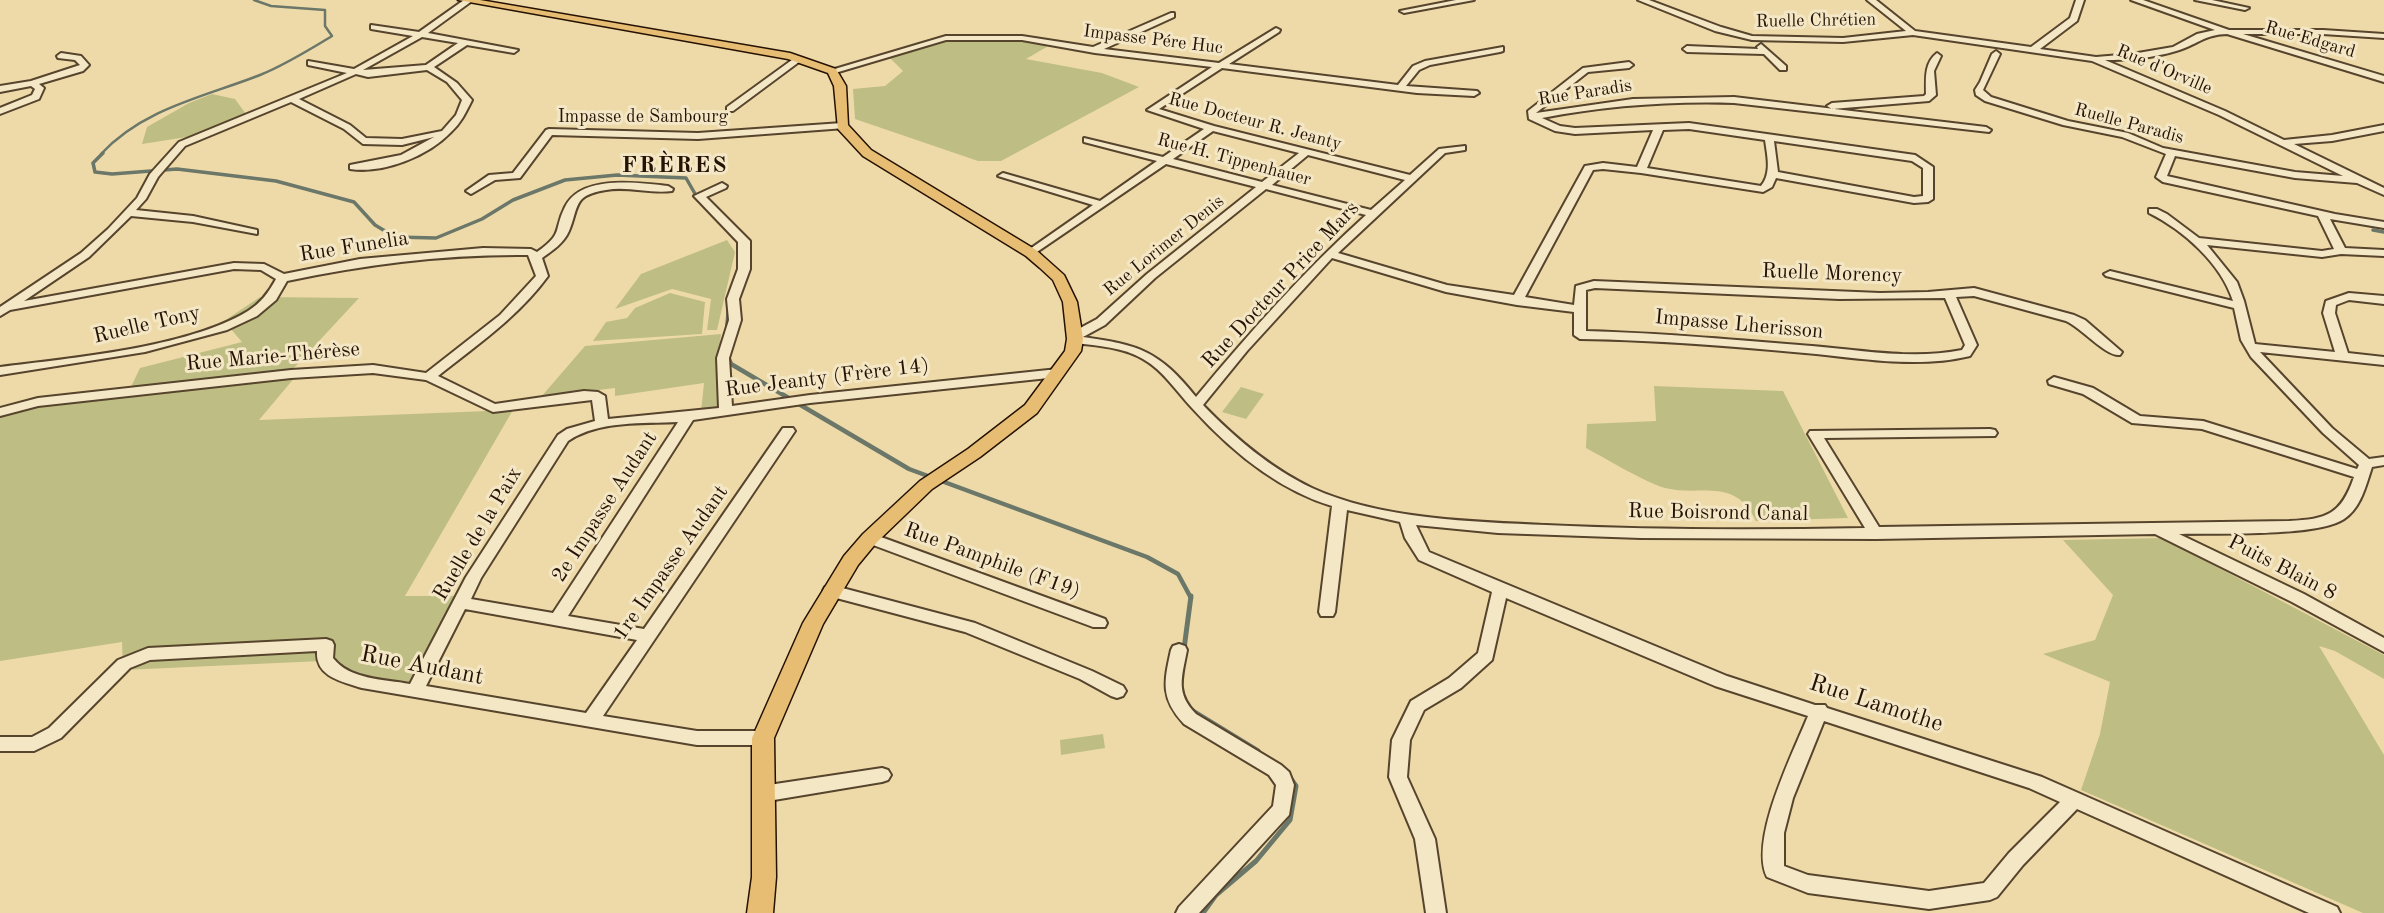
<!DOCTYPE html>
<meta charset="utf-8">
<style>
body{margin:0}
canvas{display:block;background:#eedaa8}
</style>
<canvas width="2384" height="913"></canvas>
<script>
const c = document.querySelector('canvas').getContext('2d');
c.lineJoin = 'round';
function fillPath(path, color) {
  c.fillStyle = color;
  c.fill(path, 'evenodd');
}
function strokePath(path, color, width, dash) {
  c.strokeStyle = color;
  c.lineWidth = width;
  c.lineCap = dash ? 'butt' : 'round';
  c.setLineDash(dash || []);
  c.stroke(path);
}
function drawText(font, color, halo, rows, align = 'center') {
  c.font = font + ' "Old Standard TT",serif';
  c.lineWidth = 6;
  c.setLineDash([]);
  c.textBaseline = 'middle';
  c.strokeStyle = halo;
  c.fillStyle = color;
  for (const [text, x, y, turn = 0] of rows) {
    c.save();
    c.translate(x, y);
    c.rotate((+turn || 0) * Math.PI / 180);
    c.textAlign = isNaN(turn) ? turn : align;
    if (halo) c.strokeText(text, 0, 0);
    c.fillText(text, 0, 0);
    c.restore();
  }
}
fillPath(new Path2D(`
 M989 39H1026L1050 45 1026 59 1102 73 1139 87 1001 161H978L855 119 853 89 885 86 903 71 890 58 949 41Z
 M212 94 235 99 246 114 187 137 142 144 147 127 189 103Z
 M727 240 735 252 717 330H707L711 299 672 289 615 309 641 274Z
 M670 293 705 302 702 334 593 341 606 322 627 318 635 308Z
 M260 297 359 298 293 369 130 389 140 368 242 342 224 321Z
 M721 334C718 357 719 369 740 381L727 408 701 412 704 383 615 396V388L541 397 585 346Z
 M296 376 259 420 513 410 405 596H460L410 683 355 681 322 661 123 670 122 642 0 661V416L35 407Z
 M1654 386 1783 391 1848 518 1756 521C1735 476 1700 497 1665 488 1644 482 1607 459 1586 448L1587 424 1656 421Z
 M1241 387 1264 394 1246 419 1222 412Z
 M2162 538 2384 655V679L2335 651 2319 646 2384 755V913H2363L2081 790 2100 734 2110 682 2043 654 2095 640 2113 595 2063 540Z
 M1103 734 1105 748 1061 755 1060 740Z`), '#bebe84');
strokePath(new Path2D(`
 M101 154C144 108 204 97 260 75 285 65 309 50 332 36L325 26V10L271 6 254 0`), '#6b7769', 2.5);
strokePath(new Path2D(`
 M103 153 93 163 95 172 112 174 177 169 276 181 354 202 375 225 395 237 436 238 482 219 513 200 565 180 617 175 686 178 698 199
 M2373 230 2384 232
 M726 335 729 302`), '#6b7769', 3.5);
strokePath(new Path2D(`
 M728 357 731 364 909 469 1147 557 1178 574 1191 598`), '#6b7769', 4.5);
strokePath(new Path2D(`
 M1184 649 1191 596
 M1191 710 1258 751
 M1203 913 1216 895 1256 861 1290 820 1296 786 1291 779`), '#6b7769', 5);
const minor = new Path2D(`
 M464 0 472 1 428 33 518 50 514 53 467 45 434 67 457 83 472 100C466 112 461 123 451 132 428 156 384 174 350 169V165L401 155 434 137 402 145 363 144 344 129 291 102 185 146 158 177 146 199 136 210 193 216 257 230V234L193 222 131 216 89 257 24 301 234 263 264 264 284 274 360 259 483 248 531 249 537 252C564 233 553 231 565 207 581 174 639 183 668 186L673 189 672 191C650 194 628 186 606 190 572 195 579 208 569 231 564 243 552 251 542 258L548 276C518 317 477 345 438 376L495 404 584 391 598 392 605 396 608 419 719 408 717 358 729 320 727 299 738 269V242L694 196 722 183 727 186 726 188 706 197 750 241V269L739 299 741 320 729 358 732 406 810 395 1058 369 1064 373 1058 377 810 403 693 420 568 616 644 629 783 428H793L795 431 603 716 697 731H763L769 733 772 738 769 743 763 745H697L362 688C343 682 315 677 317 651L150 660 130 668 61 738 34 751H0V737H32L49 728 118 660 148 648 326 639 332 641 334 645 333 658C350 680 384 679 410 684L466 577 558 435 567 429 595 421 592 400 493 412 426 380 373 373 291 378 38 406 0 416V408L38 398 291 370 373 365 426 373 500 315 536 276 528 255C445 254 367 264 287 281L276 300 257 316 227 330 145 352 0 375V367C71 358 187 348 248 311 261 303 269 292 276 279L261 270 234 269 10 310 0 316V307L81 253 108 229 137 198 150 174 179 142 347 73 308 65V61L354 69 413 36 371 29V25L419 32ZM422 37 458 43 426 65 363 70ZM427 70 447 82 462 100 456 115 442 131 402 139 366 138 350 125 299 99 356 74 368 77ZM678 422 553 613 471 599 481 578 568 441C599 420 643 424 678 422ZM465 609 637 640 586 713 426 686Z
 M1456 0H1474L1404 13 1400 11Z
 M1638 0H1649L1721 27 1752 36 1843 38 1906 31 1867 0H1876L1915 31 2031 47 2070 18 2076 0H2084L2077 21 2040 49 2096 57 2132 54 2173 47 2197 34 2215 30 2131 0H2143L2229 30H2323L2384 34V38L2323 34H2243L2384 76V82L2227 34C2205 34 2195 46 2176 51 2153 58 2128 60 2105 60L2225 111 2284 140 2332 135 2384 125V131L2332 141 2294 144 2384 188V195L2357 183 2295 178 2175 156 2167 176 2335 214 2384 222V228L2330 219 2345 248 2384 250V256L2341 254 2322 257 2207 245 2237 282 2244 301 2255 344 2335 352 2323 313 2326 301 2349 293 2384 296V304L2349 300 2336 305 2335 313 2348 353 2384 357V365L2260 352 2332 428 2369 459 2384 457V465L2372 467C2366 485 2361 508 2344 519 2318 537 2215 533 2179 534L2304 594 2384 638V652L2292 602 2155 534 1876 539 1641 538 1498 533 1416 525 1429 552 1727 676 1815 705H1825L1827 708 2042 777 2337 907 2340 913H2309L2077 809 2023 865 1997 897 1990 900 1929 909 1808 893 1767 877C1749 840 1793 753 1808 716L1715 686 1506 598 1492 660 1461 688 1424 710 1410 740 1407 777 1435 839 1446 913H1426L1415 839 1389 777 1392 740 1411 701 1449 678 1478 653 1492 592 1419 560 1405 538 1400 522 1347 510 1335 612 1333 616H1321L1319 612 1332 506C1278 490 1230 450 1192 408 1176 391 1164 371 1143 359 1123 347 1098 346 1075 343L1069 339 1071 333 1097 319 1147 274 1256 187 1166 164 1031 256 1025 253 1027 251 1093 205 998 176 1003 173 1100 201 1157 161 1084 142V138L1163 157 1204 129 1147 110 1212 67 1095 53 1022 40H946L835 73 828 71 946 36H1022L1093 47 1171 13H1174V17L1104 49 1219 63 1276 28 1280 30 1279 32 1229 64 1398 85 1413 66 1425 61 1503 47V51L1500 52 1430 65 1419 70 1406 86 1477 91 1479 93 1474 96 1417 93 1222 68 1159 109 1214 126 1410 175 1439 149 1465 146V150L1445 153 1338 253 1447 285 1514 295 1585 166 1603 163 1637 167 1653 130 1575 134 1555 131 1529 119 1528 111 1583 68 1629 62 1633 65 1629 68 1588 72 1536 113 1633 99 1734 97 1986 127 1991 130 1989 132 1734 103C1669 101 1605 106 1542 118L1560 126 1575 128 1689 123 1915 155 1933 167V199L1928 202 1914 203 1776 178 1772 187 1763 192 1641 173 1603 169 1593 170 1525 297 1574 305 1576 286 1594 281 1880 293 1928 292 1974 288 2074 315 2085 320 2122 352 2120 355C2106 357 2082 328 2066 321L1974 296 1956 297 1977 345 1970 356C1916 369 1860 358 1805 353 1730 346 1655 340 1580 339L1574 335V312L1517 305 1446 292 1332 258 1247 351 1203 405C1235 438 1270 468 1312 488 1379 519 1473 522 1546 525 1652 530 1759 530 1865 528L1808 434 1810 431 1990 429 1995 430 1997 433 1995 436 1824 438 1879 527 2289 521C2327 519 2341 515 2354 477L2202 429 2132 423 2083 394 2049 384 2048 381 2054 377 2093 388 2140 416 2203 421 2357 469 2359 465 2323 433 2251 357 2241 340 2234 308 2106 276 2104 274 2110 271 2233 301C2221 263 2183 230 2149 213V209H2157L2167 214 2199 238 2322 251 2334 249 2318 216 2163 182 2156 177 2166 154 2122 137 2063 125 1985 101 1976 95 1975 90 1980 82 1992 54 1996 51 2000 54 1983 90 1991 97 2068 121 2128 133 2163 148 2295 172 2343 176 2219 115 2092 61 1913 35 1843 42 1752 40 1715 31ZM1689 129 1765 140C1767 155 1772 173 1761 186L1647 168 1663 130ZM1213 131 1299 153 1262 182 1173 159ZM1774 141 1912 161 1923 168V196L1914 197 1778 172ZM1308 155 1405 180 1371 210 1272 185ZM1266 189 1366 215C1304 271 1249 333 1196 397 1159 351 1140 345 1083 337L1105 325 1155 278ZM1595 288 1839 299 1945 298 1965 345 1962 350C1912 360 1861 350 1812 346 1737 340 1662 333 1586 331V290ZM1824 721 2029 788 2060 802 2009 853 1984 883 1929 891 1808 875 1784 866V833L1793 798Z
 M2195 0H2212L2249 8 2245 10Z
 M1761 44 1786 66V70H1780L1764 54 1687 52 1683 49 1687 46 1758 49 1757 47Z
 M61 53 81 56 89 65 83 71 39 84 44 88 39 99 0 114V108L32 95 35 89 31 86 0 92V86L31 81 80 65 75 60 58 58 57 56Z
 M1937 53 1941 56 1934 71 1936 95 1929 101 1832 109 1827 106 1832 103 1924 96 1926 94C1926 79 1924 63 1937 53Z
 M796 57 803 59 733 111H727V107Z
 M842 123 847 126 845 128 698 139 552 135 520 178 495 180 471 194 466 191 489 175 513 173 546 130 549 129 698 133Z
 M870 533 1105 619 1107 623 1105 627H1093L865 542 862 538 865 534Z
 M831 585 975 623 1092 671 1123 686 1126 691 1123 696 1117 698 1111 696 1080 679 965 632 825 595 823 591 825 587Z
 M1179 644 1185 646 1187 650C1182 677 1175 693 1196 714L1281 765 1289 772 1294 785 1289 815 1199 913H1176L1179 907 1273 806 1276 785 1269 775 1184 724C1160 698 1164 682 1171 650L1173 646Z
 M882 768 888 770 891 775 888 780 882 782 762 802 755 799 753 794 755 789 762 786Z`);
const major = new Path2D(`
 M458 0H480L790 53 836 69 846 86 848 125 871 150 1036 250 1064 275 1077 302 1083 339 1081 351 1037 413 980 457 932 489 877 542 858 565 823 624 774 738 776 877 773 913H747L752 877V738L803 623 844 556 863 534 920 481 968 449 1025 405 1065 351 1067 339 1063 302 1053 280 1040 268 1026 256 863 156 838 129 834 86 828 73 788 59Z`);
strokePath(minor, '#57442d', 4);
strokePath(major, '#251204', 3);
fillPath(minor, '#f4e7c6');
fillPath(major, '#e7bd74');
drawText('18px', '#251204', '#f4e7c6', [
 ["Ruelle Chrétien",1816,21,-1],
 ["Impasse Pére Huc",1153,40,7],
 ["Rue Edgard",2310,40,16],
 ["Rue d'Orville",2164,70,23],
 ["Rue Paradis",1585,93,-9],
 ["Impasse de Sambourg",643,117],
 ["Rue Docteur R. Jeanty",1255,122,15],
 ["Ruelle Paradis",2129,124,15],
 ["Rue H. Tippenhauer",1234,160,15],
 ["Rue Lorimer Denis",1164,246,-39]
]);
drawText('21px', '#251204', '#f4e7c6', [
 ["Rue Funelia",354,247,-9],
 ["Ruelle Morency",1832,274,2],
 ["Rue Docteur Price Mars",1281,285,-47],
 ["Ruelle Tony",147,325,-13],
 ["Impasse Lherisson",1739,325,5],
 ["Rue Marie-Thérèse",273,357,-5],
 ["Rue Jeanty (Frère 14)",827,378,-7],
 ["2e Impasse Audant",605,507,-57],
 ["Rue Boisrond Canal",1718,513,1],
 ["Ruelle de la Paix",478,534,-59],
 ["Rue Pamphile (F19)",992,561,20],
 ["1re Impasse Audant",671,563,-55],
 ["Puits Blain 8",2282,568,27]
]);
c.letterSpacing = '2px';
drawText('bold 23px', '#251204', '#f4e7c6', [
 ["FRÈRES",675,166]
]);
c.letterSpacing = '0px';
drawText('24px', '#251204', '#f4e7c6', [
 ["Rue Audant",422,666,11],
 ["Rue Lamothe",1876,704,18]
]);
</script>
